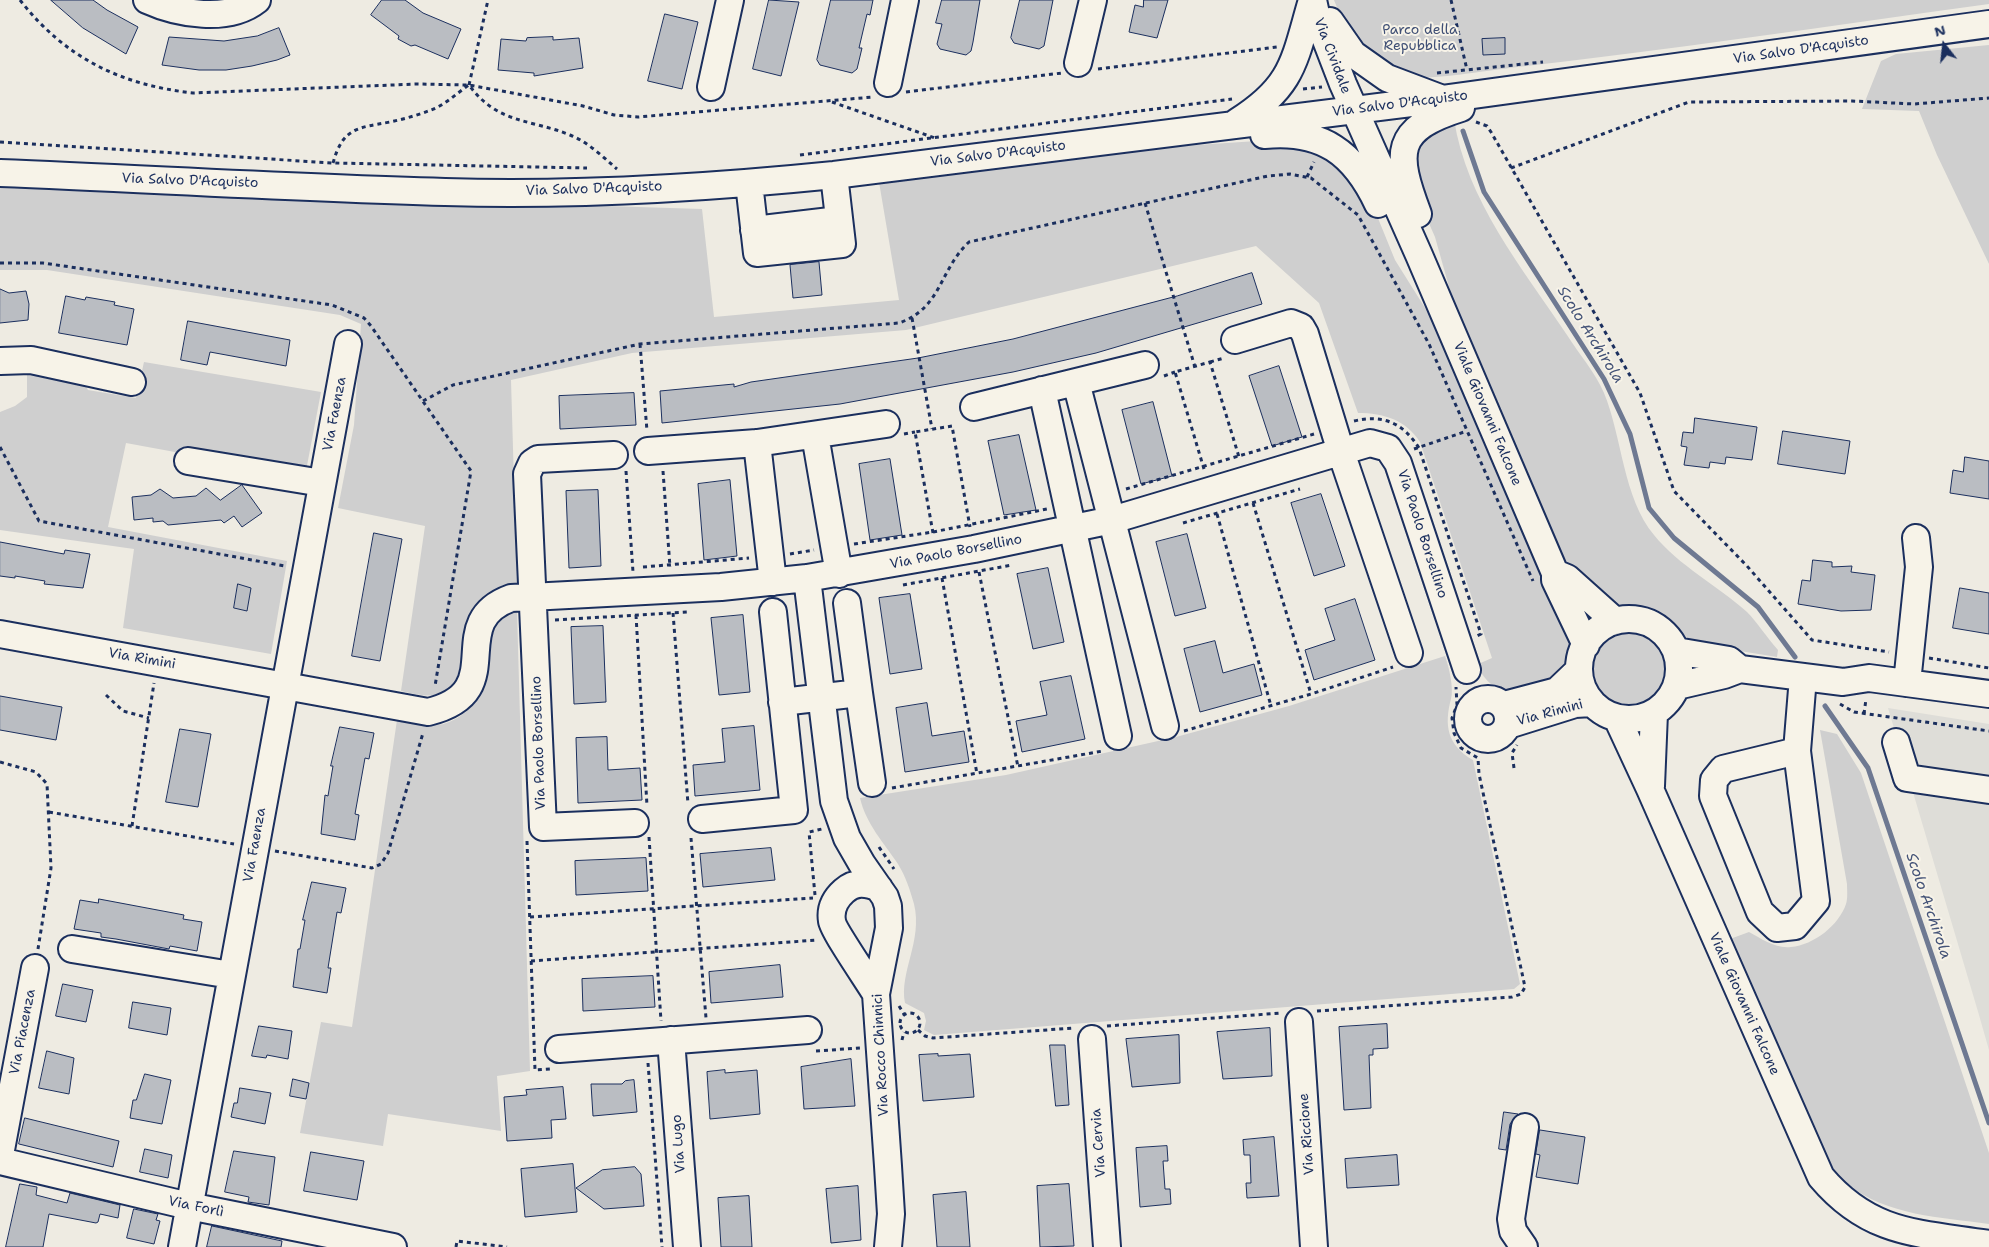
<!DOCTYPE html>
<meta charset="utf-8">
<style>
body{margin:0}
#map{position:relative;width:1989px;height:1247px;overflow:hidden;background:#eeebe2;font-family:"Shantell Sans",sans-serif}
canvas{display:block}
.north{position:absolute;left:1919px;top:20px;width:50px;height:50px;-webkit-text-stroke:4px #f7f3e8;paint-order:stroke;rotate:344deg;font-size:14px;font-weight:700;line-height:20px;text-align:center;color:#1b2f5e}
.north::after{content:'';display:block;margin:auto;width:18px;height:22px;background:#1b2f5e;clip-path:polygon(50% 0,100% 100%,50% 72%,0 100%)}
</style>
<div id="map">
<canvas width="1989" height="1247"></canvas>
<div class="north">N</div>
</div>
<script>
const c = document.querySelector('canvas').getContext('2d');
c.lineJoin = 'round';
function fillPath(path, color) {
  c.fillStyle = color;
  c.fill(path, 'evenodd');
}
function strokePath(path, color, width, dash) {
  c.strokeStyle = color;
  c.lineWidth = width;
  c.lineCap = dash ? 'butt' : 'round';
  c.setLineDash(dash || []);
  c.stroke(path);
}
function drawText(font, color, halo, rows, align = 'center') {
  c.font = font + ' "Shantell Sans",sans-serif';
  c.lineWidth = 4;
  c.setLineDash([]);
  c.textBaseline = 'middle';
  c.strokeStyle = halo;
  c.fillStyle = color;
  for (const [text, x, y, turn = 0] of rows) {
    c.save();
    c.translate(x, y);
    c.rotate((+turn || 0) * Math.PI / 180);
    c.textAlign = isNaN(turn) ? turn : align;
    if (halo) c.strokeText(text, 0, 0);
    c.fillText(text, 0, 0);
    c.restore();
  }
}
fillPath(new Path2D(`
 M1888 708 1989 724V1050L1979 1015Z`), '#deddd8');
fillPath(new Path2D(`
 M1334 0H1989V4C1829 26 1669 50 1509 68 1493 70 1421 81 1411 77 1374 64 1348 36 1334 0Z
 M1989 45V264L1937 155 1919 111 1862 109 1881 61 1896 54Z
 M1454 119C1466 200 1523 269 1567 335 1579 354 1595 372 1604 393 1622 436 1623 498 1654 535 1679 566 1717 585 1747 612 1758 623 1767 638 1778 650L1777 657 1697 644C1681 636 1672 619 1655 611 1642 606 1627 609 1613 605 1602 602 1571 569 1564 558L1453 301 1435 237 1416 194 1413 161 1425 135Z
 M1272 140 1333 156 1373 206 1395 260 1432 319 1573 645 1572 658 1563 677 1510 693C1492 689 1485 679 1476 665L1492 658 1420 442C1406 420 1384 413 1358 413L1319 303 1256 246 906 330 632 353 511 380 517 585C429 598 488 685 435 695 425 697 411 693 401 691L425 526 338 508 354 425 361 324 340 315 47 270H0V187L702 209 714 317 899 300 879 182 1136 149Z
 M144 362 321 392 305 476 126 443 108 527 287 561 271 654 123 628 134 549 0 530V412L15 406 27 397V368L81 378 88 390 136 398Z
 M517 611 530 1071 497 1076 501 1131 388 1114 383 1146 300 1133 321 1022 352 1027 397 720C409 721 422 725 435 725 445 725 455 720 463 714 475 705 483 695 487 681 493 653 479 619 517 611Z
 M1590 669a40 40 0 1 1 80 0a40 40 0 1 1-80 0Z
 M1445 656C1449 667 1454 688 1451 699 1444 725 1447 745 1473 760L1520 984 1514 989 934 1035 924 1030 926 1021 924 1013 905 1003C899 972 923 941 914 904 910 890 906 877 898 864 884 843 866 824 860 798L1006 775 1176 737 1289 706Z
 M1820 730 1837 734 1861 773 1989 1153V1224C1940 1217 1888 1216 1847 1184 1837 1177 1830 1164 1823 1154L1730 939 1749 932C1762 939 1776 949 1791 947 1814 945 1839 925 1846 904 1848 898 1847 890 1847 884Z`), '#cfcfcf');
strokePath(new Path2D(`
 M1463 131 1484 192 1604 379 1630 434 1649 508 1674 538 1758 607 1795 657
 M1825 706 1868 768 1989 1123`), '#6e7992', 5);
const building = new Path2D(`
 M51 0H93L107 10 138 27 126 54 83 28Z
 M382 0H405L423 13 461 29 448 59 415 45 411 46 398 39 399 36 371 15Z
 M769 0 799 2 781 76 753 69Z
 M831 0H873L870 15 867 14 859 48H862L857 69 852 73 820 65 817 60Z
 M942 0H980L973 42 971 51 966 55 940 49 937 44 942 24 936 23Z
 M1020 0H1053L1044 46 1039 49 1014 43 1011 38Z
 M1144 0H1168L1157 38 1129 32 1135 5 1143 7Z
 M665 14 698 22 682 89 648 81Z
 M279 28 290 55 277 60 252 66 226 70H199L162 65 169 37 224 41 257 36Z
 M553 37V40L579 38 583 68 534 76V73L498 70 501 39 526 41 527 38Z
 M1505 38V54L1483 55 1482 39Z
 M819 262 822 295 793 298 790 265Z
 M1252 273 1262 304 1096 353 1013 372 840 404 662 423 660 391 734 384V387L751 382 918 358 1013 339 1177 296Z
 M0 289 9 293 26 291 29 304 28 320 0 323Z
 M66 296 85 300 86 297 115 302 114 305 134 309 127 345 59 333Z
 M188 321 290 340 286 366 210 352 207 365 181 360Z
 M1279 366 1302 437 1272 446 1249 376Z
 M634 393 636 425 560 429 559 396Z
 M1153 402 1172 476 1141 484 1122 410Z
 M1695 418 1757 427 1752 460 1726 457 1725 464 1710 462 1709 468 1684 465 1687 447 1681 446 1683 432 1693 433Z
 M1783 431 1850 441 1845 474 1778 464Z
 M1019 435 1036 510 1004 515 988 441Z
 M1965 457 1989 461V499L1950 493 1953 470 1963 472Z
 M890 459 902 535 870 540 859 464Z
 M730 480 737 556 704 560 698 484Z
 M242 485 262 513 242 527 234 516 224 523 221 520 168 525 163 521 153 522V518L134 520 132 497 151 495 160 489 173 498 196 496 206 488 220 500Z
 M598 490 601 566 569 568 566 491Z
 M1321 494 1345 566 1314 576 1291 503Z
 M374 533 402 539 380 661 352 656Z
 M1187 534 1206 608 1175 616 1156 542Z
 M0 542 64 554 65 550 90 554 83 588 44 584 45 581 15 576V578L0 576Z
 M1813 560 1832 562V567L1852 566 1851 572 1875 575 1871 610 1841 611 1798 604 1802 580 1810 581Z
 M1048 568 1064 642 1033 649 1017 574Z
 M238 584 251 588 247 611 234 608Z
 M1960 588 1989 593V634L1953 628Z
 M910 594 922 669 890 674 879 598Z
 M1355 599 1375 660 1314 680 1305 650 1335 640 1325 609Z
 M743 615 750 692 719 695 711 618Z
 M603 626 606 702 574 704 571 627Z
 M1215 641 1223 673 1254 664 1262 695 1200 712 1184 649Z
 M1071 676 1085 739 1022 752 1016 721 1047 715 1040 682Z
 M0 696 62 707 56 740 0 730Z
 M927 703 932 736 964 731 969 762 905 772 896 708Z
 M754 726 760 790 695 796 693 765 725 762 722 729Z
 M340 727 374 733 369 759 365 758 355 814 359 815 355 840 321 834 325 795 328 796 333 766H331Z
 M180 729 211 734 198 807 166 802Z
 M607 737 608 770 640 768 642 800 578 803 576 738Z
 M771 848 775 880 703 887 700 854Z
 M646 858 648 891 576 895 575 861Z
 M312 882 346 888 341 913 337 912 328 968H331L327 993 293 987 298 949H300L305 920H303Z
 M99 899 184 915 183 919 202 922 197 951 170 946 169 949 116 939 101 937V933L74 929 80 900 98 903Z
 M780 965 783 997 711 1003 709 972Z
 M653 976 655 1007 583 1011 582 979Z
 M63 984 93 990 86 1022 56 1016Z
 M133 1002 171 1008 167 1035 129 1028Z
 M1387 1024 1388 1048 1373 1049V1055H1369L1371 1108 1344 1110 1339 1027Z
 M259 1026 292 1031 288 1059 267 1055 266 1058 252 1056Z
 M1270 1028 1272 1076 1223 1079 1217 1032Z
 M1179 1035 1180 1083 1132 1087 1126 1039Z
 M1050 1045H1065L1069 1105 1056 1106Z
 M47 1051 74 1058 69 1094 39 1088Z
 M938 1054V1056L970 1054 974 1097 923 1101 919 1055Z
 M851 1059 855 1106 804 1109 801 1067Z
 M725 1070V1073L757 1070 760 1114 710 1119 707 1072Z
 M145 1074 171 1080 162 1124 130 1118 133 1100H136Z
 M293 1079 309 1083 306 1099 290 1096Z
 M634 1080 637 1112 593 1116 591 1084H622L625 1081Z
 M563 1087 566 1119 551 1120 552 1138 507 1141 504 1097 527 1095 526 1090Z
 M240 1088 271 1093 265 1124 231 1117 234 1103H237Z
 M1504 1112 1518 1114 1510 1124 1506 1150 1499 1149Z
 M25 1118 119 1141 113 1167 19 1144Z
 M1540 1130 1585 1137 1578 1184 1536 1177 1540 1155 1536 1154Z
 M1274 1137 1279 1196 1247 1198 1246 1183H1251L1250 1155H1244L1243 1140Z
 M1167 1146 1168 1161H1163L1165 1189H1170L1171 1204 1140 1207 1136 1148Z
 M145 1149 172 1155 168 1178 140 1172Z
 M234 1151 275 1157 269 1205 248 1202 249 1197 225 1192Z
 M311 1152 364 1161 357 1200 304 1191Z
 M1397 1155 1399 1185 1347 1188 1345 1159Z
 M573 1164 577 1212 525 1217 521 1169Z
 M635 1167 641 1174 644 1206 604 1209 576 1188 602 1170Z
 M20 1184 37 1187 36 1195 67 1203 70 1193 120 1205 118 1218 100 1214 98 1222 96 1223 49 1214 43 1247H6Z
 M1069 1184 1074 1246 1040 1247 1037 1186Z
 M858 1186 861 1240 831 1243 826 1189Z
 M966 1192 970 1247H937L933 1195Z
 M749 1196 752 1247H721L718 1198Z
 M134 1209 158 1214 156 1220 160 1221 154 1244 127 1238Z
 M212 1226 282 1241 281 1247H207Z`);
fillPath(building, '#babdc2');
strokePath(building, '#1b2f5e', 1);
const minor = new Path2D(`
 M147 0C178 14 228 23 257 0
 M1313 0 1316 14 1343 84 1419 255 1555 573V580L1586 645
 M1330 21 1353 54 1387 78 1440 98
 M1078 63 1093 0
 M888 83 905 0
 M711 87 730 0
 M1237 122C1294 86 1294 61 1312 0
 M1264 135C1322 129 1354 153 1378 204
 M0 173C148 179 296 188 445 192 574 196 705 188 834 175L1443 99 1989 24
 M749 183 757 253 842 244 834 175
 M1418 214C1395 153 1393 129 1461 108
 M754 230 839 220
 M1235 340 1291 323 1301 327 1305 334 1341 452 1409 653
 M0 361 31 360 132 382
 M1076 382 1165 726
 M1042 390 1118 736
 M974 407 1145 365
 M815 435 839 574
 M757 443 773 582
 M648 451 757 443 886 424
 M614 455 538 459 532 463 527 474 543 827 635 823
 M188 461 322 483
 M1555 573 1567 578 1615 621
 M807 578 834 801 847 838 862 864 885 897 888 906 889 928 876 994 888 1166 891 1214 888 1247
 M1579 669a50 50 0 1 1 100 0a50 50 0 1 1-100 0Z
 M0 634 428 712C513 692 442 623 511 598L721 587 807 578 974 549 1112 520 1370 443 1388 448 1398 463 1467 670
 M1676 651 1729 660 1740 669
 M1907 683 1919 567 1916 538
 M1677 686 1724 675 1740 669 1843 682 1869 678 1989 694
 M859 693 872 783
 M1468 719a20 20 0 1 1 40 0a20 20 0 1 1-40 0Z
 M782 702 859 693 847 603
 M1504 705 1557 691 1579 670
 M1617 718 1650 789 1821 1177C1870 1235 1919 1233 1989 1244
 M1508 725 1575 704 1592 703
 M1896 742 1907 778 1989 790
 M1797 751 1816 901 1795 926 1777 928 1760 912 1713 796 1714 780 1723 769 1797 751 1803 677
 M1651 786 1654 713
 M702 819 794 810 773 612
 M72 949 231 975
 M876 994C869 982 833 930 832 921 830 909 835 899 844 891 855 881 867 883 879 888
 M1299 1022 1314 1247
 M1092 1039 1107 1247
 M671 1040 687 1247
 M559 1049 808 1030
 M0 1155 35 968
 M0 1161 189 1206 393 1247
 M182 1247 348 344
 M1524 1247 1513 1231 1511 1219 1525 1127`);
strokePath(minor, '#1b2f5e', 30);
strokePath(new Path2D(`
 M20 0C65 58 121 85 193 93L417 84 469 85 583 106 614 115 638 117 873 97
 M1451 0 1467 70
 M1098 69 1277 47
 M1437 73 1543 62
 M469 85 488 0
 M1303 89 1322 87
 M906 92 1062 73
 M832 102 935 138
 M1476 122 1487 126 1491 132 1640 393 1674 491 1747 566 1812 640 1889 652
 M0 142 333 163 587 168
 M800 155 1232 99
 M333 163C343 127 358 128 390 122 404 119 418 115 431 110 445 105 457 93 469 85 497 124 531 119 570 135 588 142 603 157 617 169
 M1511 168 1689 102 1852 101 1914 104 1989 98
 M1307 177 1314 162
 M1145 203 1195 367
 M0 263H43L332 305 364 318 371 326 471 471 435 686
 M912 318 932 429
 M640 344 647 431
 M1210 362 1224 358
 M1164 376 1175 372
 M423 401 453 385 640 344 899 323C942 308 939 270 969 242L1268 176 1290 174 1311 178 1358 215 1429 344 1533 581
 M1354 421C1383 414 1403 423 1419 448L1481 634 1477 636
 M904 434 915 432
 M0 447 39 521 285 566
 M1414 449 1467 431
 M1204 469 1175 372 1210 362 1239 457
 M626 471 633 572
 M663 471 670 567
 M1126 489 1314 434
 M1253 503 1311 694
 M1217 514 1271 706
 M1183 523 1300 489
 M933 533 915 432 952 426 970 527
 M854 544 933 532 1047 509
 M790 554 814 550
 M643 567 749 558
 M979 572 1018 767
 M942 578 977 774
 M903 585 1012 565
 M673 613 688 804
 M636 615 647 806
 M555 620 688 612
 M1929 658 1989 668
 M106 695 123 711 149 718
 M1840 704 1854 712 1989 731
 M1864 714 1866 699
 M1184 731 1311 694 1393 667
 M0 762 36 772 47 784 51 868 38 949
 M1514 768 1512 753 1517 745
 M892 788 1103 751
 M49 812 234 844
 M132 826 154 683
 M649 837 661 1021
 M691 838 706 1018
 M527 841 535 1070 551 1069
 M879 847 894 869
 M275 851 372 868 381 864 388 853 423 733
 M815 895 809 832 822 829
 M530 917 813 898
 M531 961 817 940
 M899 1006 904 1014
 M1317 1011 1512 997 1521 994 1525 987 1479 774 1478 758 1461 748 1454 733 1452 718 1457 705 1456 687
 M900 1023a10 10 0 1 1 20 0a10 10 0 1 1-20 0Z
 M1107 1026 1281 1013
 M918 1030 925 1036 933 1038 1074 1028
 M902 1040 904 1032
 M816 1051 860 1048
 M648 1063 662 1247
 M456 1247 457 1241 507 1247`), '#1b2f5e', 3, [4, 4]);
strokePath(minor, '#f7f3e8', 26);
drawText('14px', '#3f4f75', '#f7f3e8', [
 ["Parco della",1420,30],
 ["Repubblica",1420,46]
]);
drawText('14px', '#1b2f5e', '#f7f3e8', [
 ["Via Salvo D'Acquisto",1801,50,-8],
 ["Via Cividale",1332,56,69],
 ["Via Salvo D'Acquisto",1400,104,-7],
 ["Via Salvo D'Acquisto",998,154,-7],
 ["Via Salvo D'Acquisto",190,181,2],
 ["Via Salvo D'Acquisto",594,189,-2],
 ["Via Faenza",335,414,-79],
 ["Viale Giovanni Falcone",1487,414,67],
 ["Via Paolo Borsellino",1422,534,72],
 ["Via Paolo Borsellino",956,552,-11],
 ["Via Rimini",142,659,10],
 ["Via Rimini",1550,713,-15],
 ["Via Paolo Borsellino",539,743,-92],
 ["Via Faenza",255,845,-80],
 ["Viale Giovanni Falcone",1744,1004,66],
 ["Via Piacenza",23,1032,-79],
 ["Via Rocco Chinnici",881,1055,-93],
 ["Via Riccione",1307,1134,-94],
 ["Via Cervia",1099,1143,-94],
 ["Via Lugo",679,1144,-94],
 ["Via Forlì",196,1207,12]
]);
drawText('italic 15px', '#455478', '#f7f3e8', [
 ["Scolo Archirola",1590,335,58],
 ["Scolo Archirola",1928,906,71]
]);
</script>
